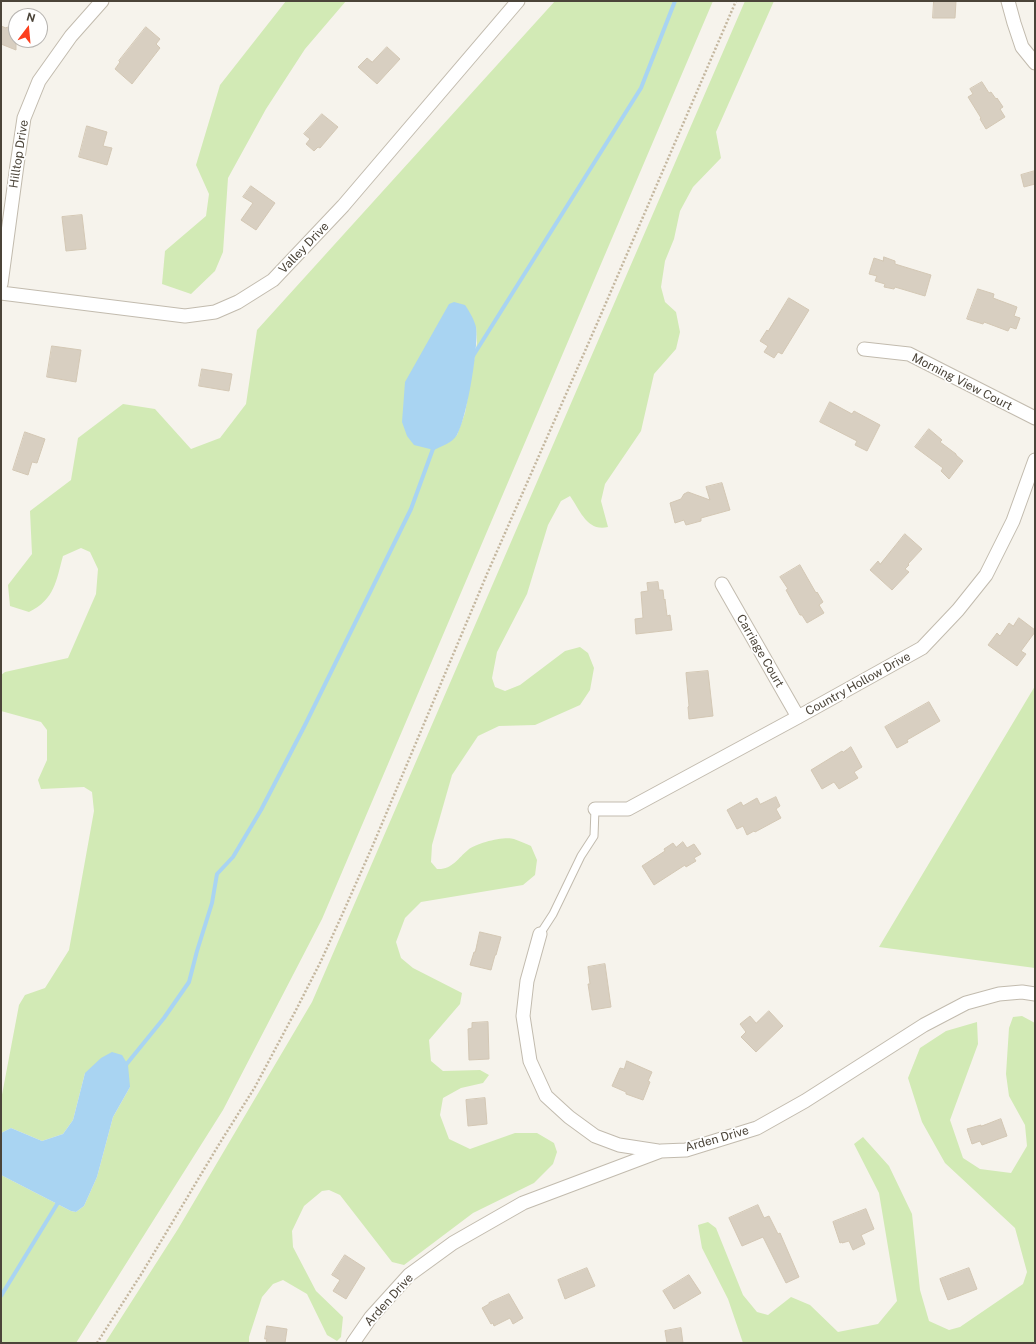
<!DOCTYPE html>
<style>
body{margin:0}
#map{position:relative;width:1036px;height:1344px;overflow:hidden;background:#f6f3ec;font-family:"Public Sans",sans-serif}
canvas{display:block}
.frame{position:absolute;inset:0;border:2px solid #4b4439;pointer-events:none}
.north{position:absolute;left:8px;top:8px;width:40px;height:40px;box-sizing:border-box;background:#fff;border:1px solid #b7b4b0;border-radius:50%;rotate:16deg;font-size:11px;font-weight:700;line-height:16px;text-align:center;color:#4b4439}
.north::after{content:'';display:block;margin:auto;width:14px;height:18px;background:#fc3f1d;clip-path:polygon(50% 0,100% 100%,50% 72%,0 100%)}
</style>
<div id="map">
<canvas width="1036" height="1344"></canvas>
<div class="frame"></div>
<div class="north">N</div>
</div>
<script>
const ctx = document.querySelector('canvas').getContext('2d');
ctx.lineJoin = 'round';
function fillPath(path, color) { ctx.fillStyle = color; ctx.fill(path, 'evenodd'); }
function trace(path, color, width, dash) { ctx.strokeStyle = color; ctx.lineWidth = width; ctx.lineCap = dash ? 'butt' : 'round'; ctx.setLineDash(dash || []); ctx.stroke(path); }
function write(font, color, halo, rows, align = 'center') {
  ctx.font = font + ' "Public Sans",sans-serif'; ctx.lineWidth = 3.5; ctx.setLineDash([]); ctx.textBaseline = 'middle'; ctx.strokeStyle = halo; ctx.fillStyle = color; for (const [text, x, y, turn = 0] of rows) {
    ctx.save(); ctx.translate(x, y); ctx.rotate((+turn || 0) * Math.PI / 180); ctx.textAlign = isNaN(turn) ? turn : align; if (halo) ctx.strokeText(text, 0, 0); ctx.fillText(text, 0, 0); ctx.restore();
  }
}
const green = new Path2D(`
 M286 1H346L305 49 266 109 228 178 223 252 215 271 191 294 162 284 165 251 206 216 209 194 196 165 220 85Z
 M555 1H713L322 919 223 1110 76 1343H1V1175L71 1211 76 1212 84 1206 97 1177 113 1117 130 1087 85 1073 73 1120 63 1134 42 1141 11 1128 1 1133V1100L19 1005 25 995 45 988 69 950 94 811 92 792 84 787 41 789 38 780 47 760V730L41 722 1 711V675L5 672 68 658 96 594 98 569 90 552 81 548 63 556C56 581 55 599 29 612L10 606 8 585 32 554 30 511 71 480 78 438 123 404 155 409 191 449 220 438 246 404 257 330ZM476 326 477 343 465 413 457 435 448 443Z
 M745 1H774L716 132 721 158 693 187 680 211 674 239 665 261 661 287 665 302 676 312 680 332 676 349 654 374 641 431 605 484 601 501 608 527C587 532 580 510 570 496L561 501 548 525 527 594 497 652 492 678 495 687 505 691 520 685 565 651 580 647 588 653 594 668 590 690 580 705 535 725 499 726 478 736 452 775 432 845 431 862 437 869C452 870 458 858 468 850 476 843 504 836 514 839 520 841 526 844 531 846L537 860 535 875 523 885 421 902 405 918 396 942 401 958 413 968 462 993 460 1004 429 1040 431 1061 443 1071 480 1070 489 1075 483 1083 461 1088 443 1098 440 1115 449 1139 470 1149 515 1133H537L554 1143 557 1152 553 1164 534 1183 473 1213 404 1265 392 1262 340 1195 329 1190 322 1191 304 1206 292 1231 293 1247 316 1291 343 1317 341 1337 337 1341 327 1335 307 1294 283 1280 273 1284 262 1297 249 1337V1343H105L178 1229 312 1002Z
 M1035 686V968L879 947Z
 M1022 1016 1035 1023V1343H743L728 1299 702 1248 698 1225 708 1222 716 1228 743 1295 757 1312 768 1315 791 1297 810 1305 838 1332 878 1324 897 1301 879 1193 854 1144 863 1137 889 1166 912 1214 920 1290 929 1321 949 1330 960 1327 1023 1284 1027 1272 1015 1228 945 1163 922 1122 908 1078 920 1048 946 1031 977 1022 978 1044 950 1120 963 1158 980 1169 1011 1173 1027 1146 1025 1125 1009 1096 1006 1074 1009 1028 1013 1017Z`);
const water = new Path2D(`
 M454 302 465 305C469 311 474 319 476 327 479 346 467 418 457 435 452 443 442 446 434 450L414 445 407 436 402 422 405 382 449 304Z
 M112 1052 122 1055 128 1065 130 1087 113 1117 97 1177 84 1206 76 1212 71 1211 1 1175V1133L11 1128 42 1141 63 1134 73 1120 85 1073 101 1058Z`);
const stream = new Path2D(`
 M473 356 641 88 675 1
 M125 1066 164 1018 189 982 197 951 212 903 217 874 233 857 261 810 305 725 411 509 434 446
 M1 1296 59 1201`);
const building = new Path2D(`
 M934 1H956L955 18H933Z
 M1 26 6 28 7 27 16 31V50L1 44Z
 M146 27 160 39 156 44 160 48 132 84 115 69 120 62 119 61Z
 M387 47 400 59 377 84 358 67 367 58 372 62Z
 M982 82 989 93 991 92 996 99 997 98 1003 107 1000 109 1005 117 986 129 980 119 981 118 968 97 973 94 970 89Z
 M322 114 338 127 320 148 318 147 314 151 306 144 310 139 304 134Z
 M87 126 107 132 103 146 112 148 107 165 79 157Z
 M1035 171V184L1024 187 1021 175Z
 M251 186 275 203 256 230 241 220 253 203 243 197Z
 M82 215 86 249 66 251 62 217Z
 M884 257 895 261V264L931 275 925 296 895 287 894 289 884 287 885 284 875 281 877 276 869 274 874 258 883 261Z
 M978 289 994 294 993 298 1017 307 1014 316 1020 318 1016 329 1010 327 1008 331 984 322 983 324 967 319Z
 M789 298 809 310 782 354 778 352 774 358 764 352 768 346 760 341 767 330 768 331Z
 M52 346 81 350 76 382 47 377Z
 M202 369 232 374 229 391 199 386Z
 M830 402 852 414 854 411 880 425 867 451 855 445 857 441 820 422Z
 M929 429 942 440 940 442 956 454V455L963 461 949 479 941 471 943 468 915 447Z
 M25 432 45 439 37 463 32 462 28 475 13 470Z
 M722 483 730 510 701 518V521L686 525 684 520 675 523 670 503 681 499 684 494 688 492 710 500 706 487Z
 M905 534 922 549 908 564 909 565 905 569 909 572 892 590 870 570 878 561 880 564Z
 M800 565 816 593 817 592 823 602 819 605 824 613 807 623 802 615H800L786 590 788 589 780 577Z
 M658 582 659 590H663L664 600 665 599 667 616 670 615 672 630 636 634 635 619 643 618 641 592 648 591 647 583Z
 M1019 618 1035 630V632L1021 651 1026 654 1017 666 988 645 997 633 1000 636 1009 623 1013 626Z
 M708 671 713 716 689 719 688 707 689 706 686 673Z
 M929 702 940 721 907 740 908 742 897 748 885 727Z
 M851 747 862 767 854 772 858 778 839 789 834 782 822 789 811 770 842 751 843 752Z
 M776 797 780 806 776 809 781 818 755 832 754 831 747 835 743 826 737 829 727 810 741 802 743 806 757 798 760 804Z
 M683 842 687 848 694 844 701 854 694 858 696 861 686 867 685 865 654 885 642 866 665 851 664 849 673 843 676 847Z
 M480 932 501 937 496 955H495L491 970 470 965 474 952H475Z
 M605 964 611 1007 592 1010 588 984H590L588 967Z
 M769 1011 783 1026 756 1052 741 1037 746 1032 740 1024 750 1016 756 1023Z
 M488 1022 489 1059 469 1060 468 1029 472 1028V1023Z
 M627 1061 652 1072 648 1081 650 1082 643 1100 626 1094V1092L612 1086 620 1068 624 1069Z
 M485 1098 487 1124 468 1126 466 1100Z
 M1001 1119 1007 1136 982 1145 980 1141 972 1144 967 1129 981 1125V1126Z
 M758 1205 764 1218 769 1216 778 1234 780 1233 799 1277 786 1283 763 1237 742 1246 729 1218Z
 M866 1209 874 1229 861 1235 865 1244 853 1250 849 1241 842 1243V1242L840 1243 833 1222Z
 M345 1255 365 1268 346 1299 333 1291 340 1280 332 1275Z
 M587 1268 595 1286 565 1299 558 1280Z
 M969 1268 977 1289 948 1300 940 1279Z
 M689 1275 701 1293 674 1309 663 1291Z
 M509 1294 523 1318 513 1324 510 1318 494 1326 493 1323 491 1324 482 1308 489 1304V1303Z
 M267 1326 287 1329 285 1343H266L267 1339H265Z
 M681 1328 683 1343H667L665 1331Z`);
const path = new Path2D(`
 M97 1343 142 1273 218 1146 255 1087 296 1010 321 961 342 915 373 845 487 574 596 326 736 1`);
const lane = new Path2D(`
 M540 934 553 914 581 856 594 836 595 809`);
const street = new Path2D(`
 M1008 1 1014 23 1022 47 1035 63
 M1 284 17 165 24 118 39 81 71 36 102 1
 M1 293 185 316 215 312 238 302 273 280 343 206 518 1
 M864 349 909 354 1035 418
 M722 584 798 717
 M595 809H628L798 717 922 648 958 610 986 575 1013 521 1035 460
 M540 934 527 981 523 1016 530 1061 546 1096 569 1117 595 1136 619 1145 658 1151
 M353 1343 371 1317 409 1275 453 1243 523 1203 661 1151 686 1150 757 1128 805 1101 924 1025 966 1003 999 994 1022 992 1035 994`);
const streetNames = [
 ["Hilltop Drive",19,154,-81],
 ["Valley Drive",304,248,-46],
 ["Morning View Court",962,382,27],
 ["Carriage Court",760,651,60],
 ["Country Hollow Drive",858,684,-29],
 ["Arden Drive",717,1139,-16],
 ["Arden Drive",389,1300,-48]
];
fillPath(green, '#d2eab5');
fillPath(water, '#a9d4f2');
trace(stream, '#a9d4f2', 4);
fillPath(building, '#d8cfc1');
trace(building, '#d3c7b4', 1);
trace(lane, '#c2bbae', 9);
trace(street, '#c2bbae', 15);
trace(path, '#c4b79f', 2.5, [2, 2]);
trace(lane, '#fff', 7);
trace(street, '#fff', 13);
write('12px', '#4b4439', '#fff', streetNames);
</script>
